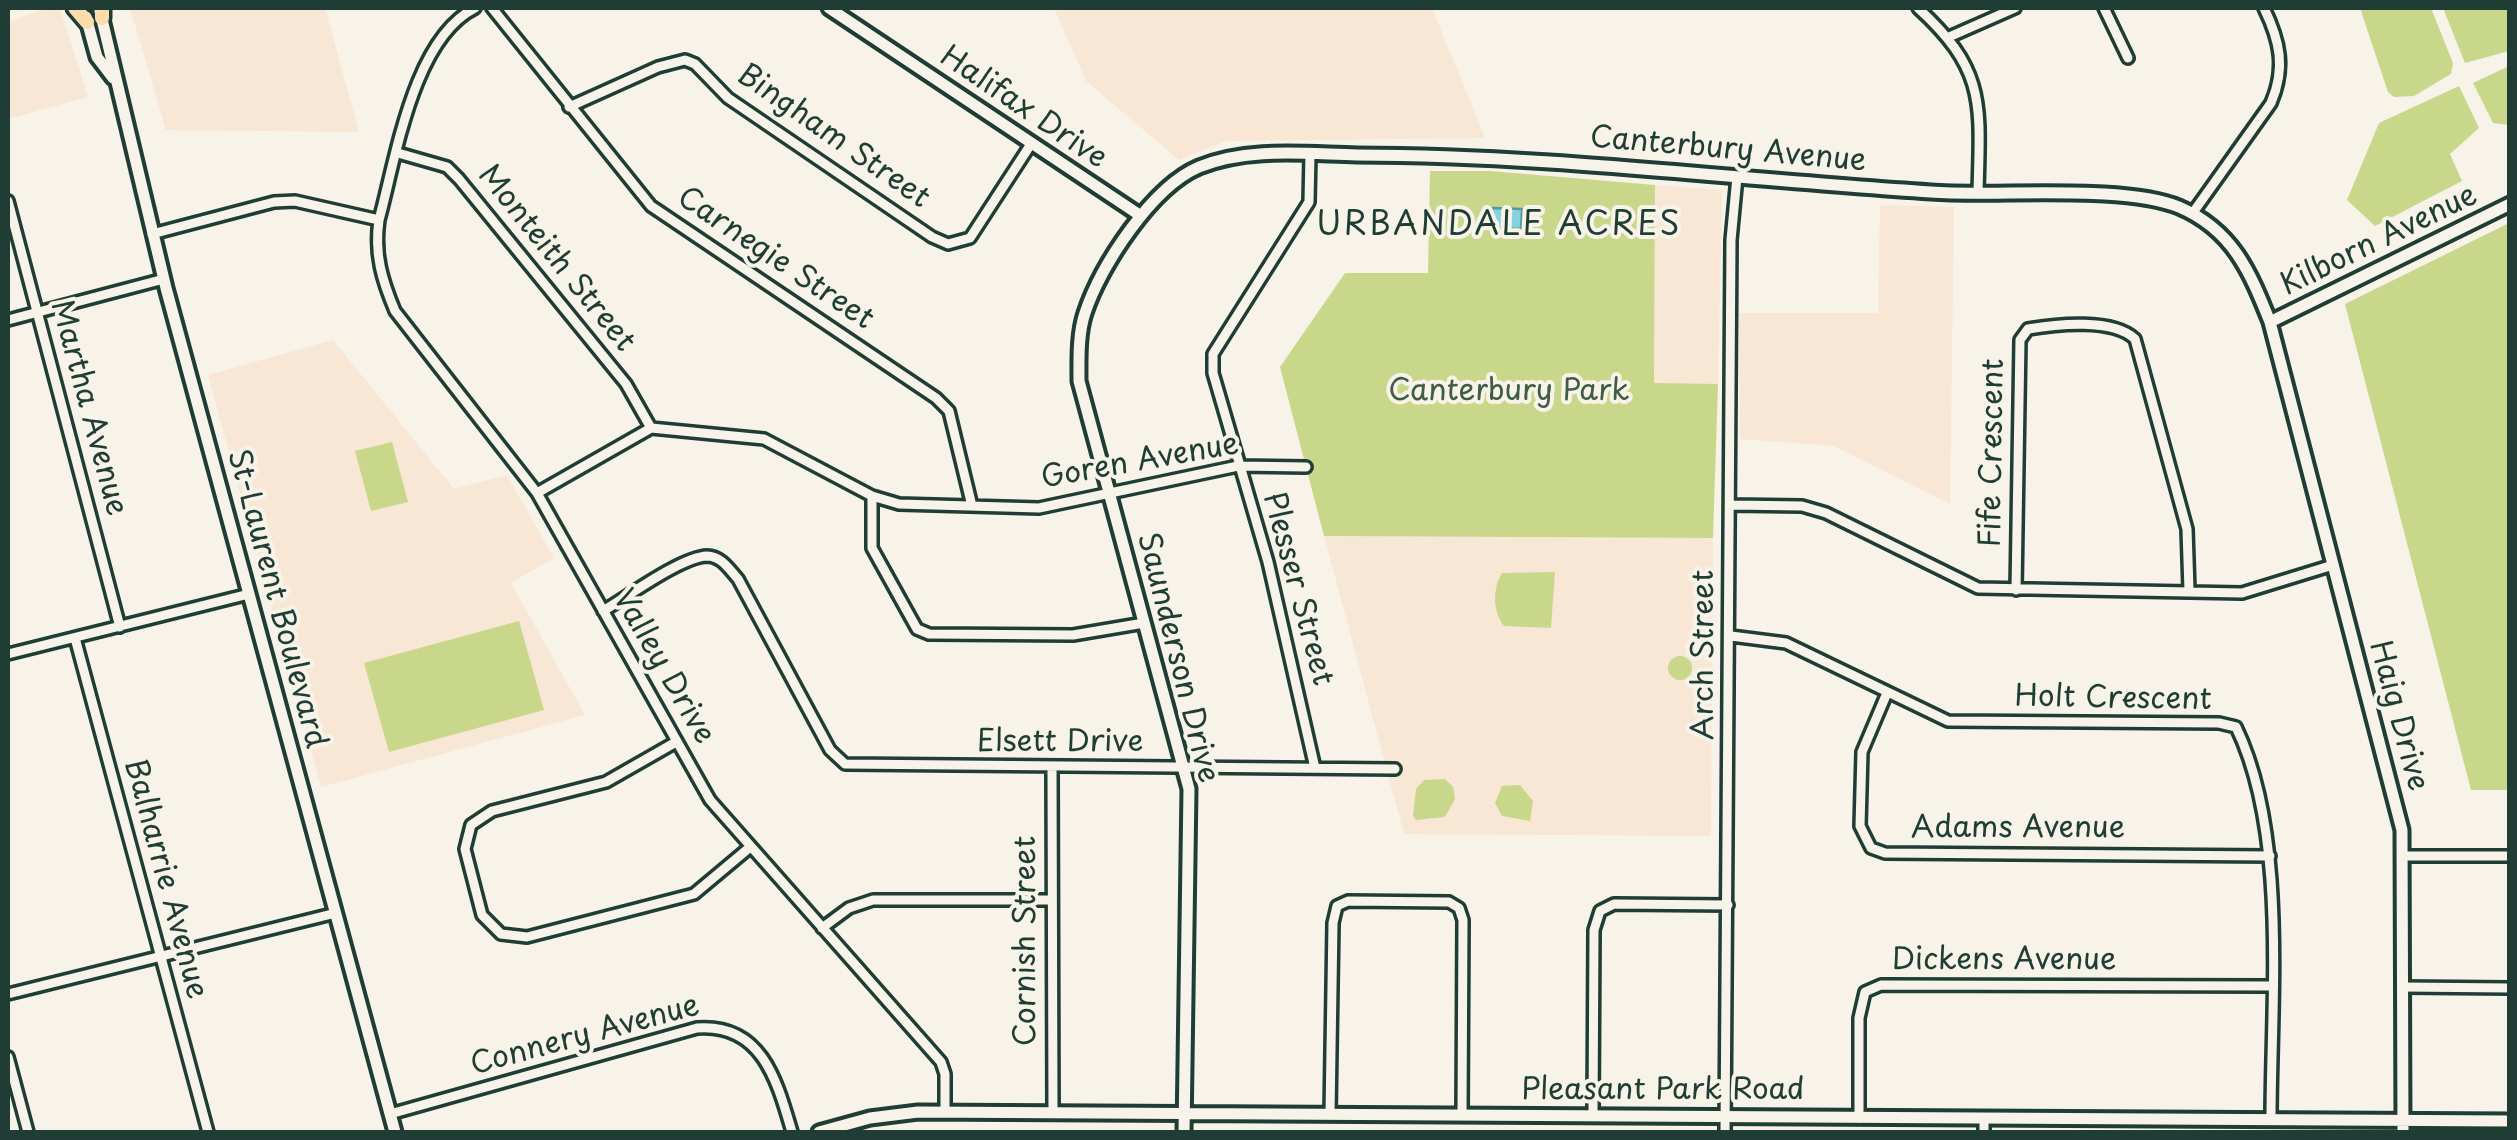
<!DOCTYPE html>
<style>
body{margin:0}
#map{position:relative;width:2517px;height:1140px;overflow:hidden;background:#f7f3e8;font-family:"Playpen Sans",sans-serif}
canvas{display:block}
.frame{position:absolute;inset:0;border:10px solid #1f3d34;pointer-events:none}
</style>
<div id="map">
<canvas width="2517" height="1140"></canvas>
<div class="frame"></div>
</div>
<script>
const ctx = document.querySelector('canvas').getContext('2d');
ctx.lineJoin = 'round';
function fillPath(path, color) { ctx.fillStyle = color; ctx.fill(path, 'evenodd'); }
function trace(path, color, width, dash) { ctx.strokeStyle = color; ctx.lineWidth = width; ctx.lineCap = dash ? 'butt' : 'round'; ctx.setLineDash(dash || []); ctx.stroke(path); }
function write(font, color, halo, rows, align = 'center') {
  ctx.font = font + ' "Playpen Sans",sans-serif'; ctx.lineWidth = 8; ctx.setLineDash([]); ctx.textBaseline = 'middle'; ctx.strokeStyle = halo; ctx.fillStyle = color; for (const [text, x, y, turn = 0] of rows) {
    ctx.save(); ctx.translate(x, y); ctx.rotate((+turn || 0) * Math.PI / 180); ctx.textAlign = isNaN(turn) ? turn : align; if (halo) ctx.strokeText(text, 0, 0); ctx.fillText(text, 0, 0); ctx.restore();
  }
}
const built = new Path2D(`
 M47 8H60L88 97 8 119V22Z
 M130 8H325L359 132 166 130Z
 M1054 8H1432L1485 138 1226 141 1179 160 1086 81Z
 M1655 185 1722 190 1718 384H1654Z
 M1880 205 1954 207 1950 504 1834 446 1740 439 1739 313H1878Z
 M333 340 454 489 507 475 554 558 511 583 585 715 321 787 208 375Z
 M1324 536 1713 538 1711 836 1404 834Z`);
const green = new Path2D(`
 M2360 8H2431L2453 63 2451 74 2414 96 2394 97 2388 92Z
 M2443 8H2509V51L2465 63Z
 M2509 66V125L2493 123 2473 83Z
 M2459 86 2479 128 2450 154 2462 181 2375 226 2347 200 2379 123Z
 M1430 171H1490L1655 185 1654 383 1718 384 1713 538 1324 536 1280 367 1345 273H1428Z
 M2509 223V790H2471L2345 304Z
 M392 442 408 502 371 511 355 451Z
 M1555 572 1551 628 1504 626C1492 610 1493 588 1502 573Z
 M519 621 544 710 389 752 364 663Z
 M1668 668a12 12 0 1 1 24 0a12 12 0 1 1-24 0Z
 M1445 779 1453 787 1455 799 1445 817 1416 820 1413 816 1416 789 1424 780Z
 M1520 785 1533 801 1530 821 1502 816 1495 803 1502 786Z`);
const water = new Path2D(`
 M1492 208 1522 209 1521 229 1492 228Z`);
const minor = new Path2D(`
 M475 8C413 39 396 158 379 220 374 254 382 280 395 311L537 493 710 800 941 1062 945 1074V1112
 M492 8 651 206 936 398 949 411 972 506
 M1918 8C1987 71 1980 105 1978 193
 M2104 8 2128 58
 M1949 37 2015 8
 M569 107 658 67 685 60 695 64 728 98 932 237 948 244 970 238 1031 144
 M398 153 447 167 459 179 626 384 651 428
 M1310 154 1309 202 1213 354V373L1268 562 1315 768
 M8 201 120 627
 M2192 214 2271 103C2286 68 2280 41 2264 8
 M152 234 274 202 295 201 379 220
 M8 320 164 279
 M537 493 651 428 764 439 872 496 899 504 1039 508 1238 466 1306 467
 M872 496V548L917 629 929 634 1073 635 1144 623
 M1731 505 1802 506 1826 513 1978 588 2242 593 2333 565
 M2016 590 2020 340 2028 329C2057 324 2113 318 2135 339L2187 529 2189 590
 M603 611C627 597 681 557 707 556 721 556 729 569 738 579L830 750 845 764 1395 769
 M1731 636 1786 643 1948 721 2219 723 2236 727C2288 834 2271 1001 2271 1119
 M75 638 208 1132
 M8 654 249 594
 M1887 693 1862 752 1860 826 1871 848 1885 853 2270 856
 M676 742 606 782 492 811 471 825 465 849 482 915 501 934 527 937 694 894 749 848
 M1052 769 1053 1113
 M2404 856H2510
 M822 928 849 908 873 900H1051
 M2402 987 2510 988
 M8 994 336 913
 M8 1057 28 1132
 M390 1114 697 1028C762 1023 777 1081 792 1132
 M1330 1114 1333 923 1337 906 1348 901 1449 902 1459 908 1463 920 1462 1115
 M1593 1116 1594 930 1600 911 1614 904 1728 905
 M1859 1118V1018L1865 992 1881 985 2270 986
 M1725 1132 1731 240 1737 177
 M1984 1132V1119`);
const tertiary = new Path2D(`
 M829 8 1141 216
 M100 11 166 288 395 1132
 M86 17 97 57 113 78
 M2270 322 2510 204
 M819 1132 870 1118 918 1112 2510 1121
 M1184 1132 1189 789 1079 381C1079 359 1078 334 1085 313 1101 265 1152 187 1199 167 1248 147 1305 154 1357 155 1549 155 1739 180 1931 192 1997 197 2123 184 2179 207 2233 230 2250 272 2270 322L2402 830 2403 1132`);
const primary = new Path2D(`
 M75 8 87 22
 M102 18V8`);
const streetNames = [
 ["Halifax Drive",1023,108,34],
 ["Bingham Street",833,137,35],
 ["Canterbury Avenue",1728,150,5],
 ["Kilborn Avenue",2379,241,-26],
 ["Monteith Street",556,259,51],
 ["Carnegie Street",775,259,34],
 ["Martha Avenue",88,408,75],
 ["Fife Crescent",1993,453,-89],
 ["Goren Avenue",1140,462,-10],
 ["Plesser Street",1297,589,75],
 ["St-Laurent Boulevard",276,599,75],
 ["Arch Street",1705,655,-90],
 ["Saunderson Drive",1177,658,76],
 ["Valley Drive",663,667,60],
 ["Holt Crescent",2113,699,1],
 ["Haig Drive",2398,716,75],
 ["Elsett Drive",1060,743],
 ["Adams Avenue",2018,829],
 ["Balharrie Avenue",165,879,75],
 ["Cornish Street",1027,941,-90],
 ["Dickens Avenue",2004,961],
 ["Connery Avenue",585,1036,-15],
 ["Pleasant Park Road",1663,1091]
];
const parkNames = [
 ["Canterbury Park",1509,392]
];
const neighbourhoodNames = [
 ["URBANDALE ACRES",1499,226]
];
fillPath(built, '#f8e7d5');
fillPath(green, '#c9d78b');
fillPath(water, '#84d4df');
trace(water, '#5c989b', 2.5);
trace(minor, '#1f3d34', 16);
trace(tertiary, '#1f3d34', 19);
trace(primary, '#1f3d34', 21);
trace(minor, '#f7f3e8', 9);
trace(tertiary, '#f7f3e8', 11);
trace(primary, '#faddab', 14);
write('30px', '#1f3d34', '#f7f3e8', streetNames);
write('30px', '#415c45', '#f7f3e8', parkNames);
ctx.letterSpacing = '2.5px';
write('32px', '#1f3d34', '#f7f3e8', neighbourhoodNames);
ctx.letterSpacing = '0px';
</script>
